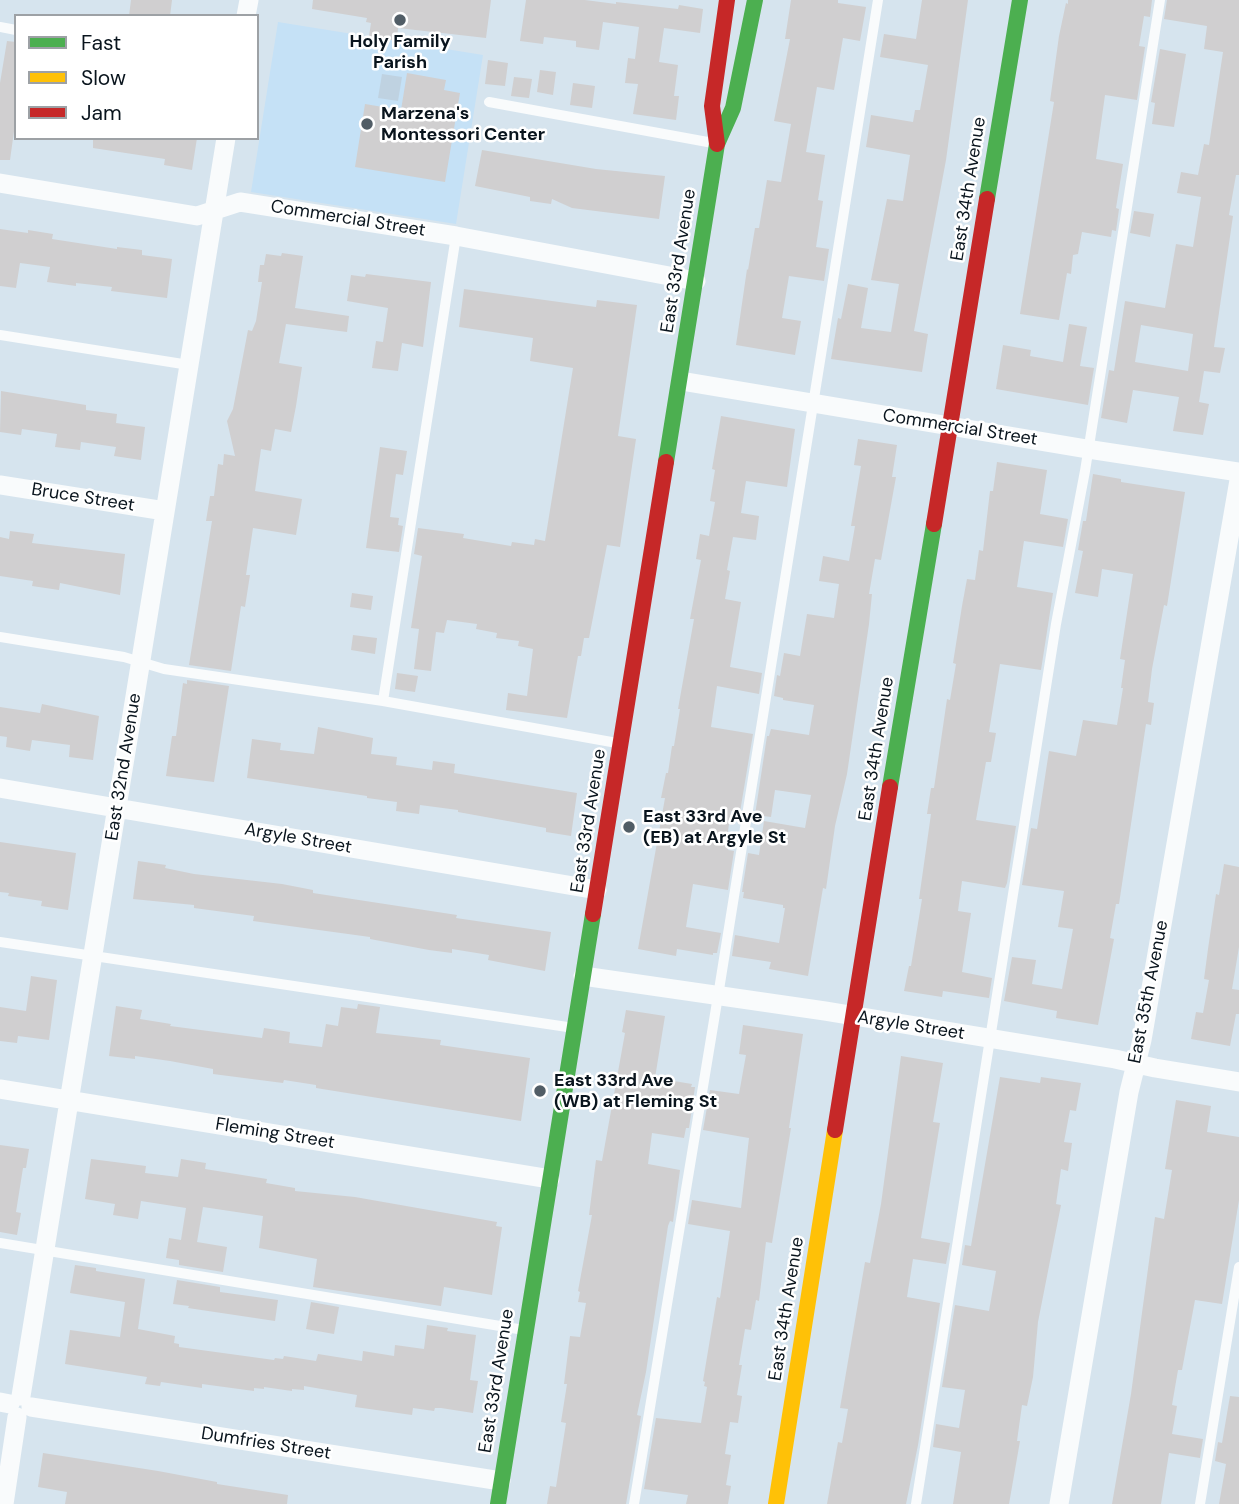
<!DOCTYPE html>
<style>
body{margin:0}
#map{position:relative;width:1239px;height:1504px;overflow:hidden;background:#d6e4ee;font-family:"DM Sans",sans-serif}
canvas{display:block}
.legend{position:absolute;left:14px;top:14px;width:245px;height:126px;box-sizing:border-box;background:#fff;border:2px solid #9da1a5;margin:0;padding:9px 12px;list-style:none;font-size:21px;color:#09141d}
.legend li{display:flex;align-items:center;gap:14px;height:35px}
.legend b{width:35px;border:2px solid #9da1a5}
</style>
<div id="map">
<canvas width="1239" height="1504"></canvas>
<ul class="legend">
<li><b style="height:9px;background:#4caf50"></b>Fast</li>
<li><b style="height:9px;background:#ffc107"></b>Slow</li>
<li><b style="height:9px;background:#c62828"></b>Jam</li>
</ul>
</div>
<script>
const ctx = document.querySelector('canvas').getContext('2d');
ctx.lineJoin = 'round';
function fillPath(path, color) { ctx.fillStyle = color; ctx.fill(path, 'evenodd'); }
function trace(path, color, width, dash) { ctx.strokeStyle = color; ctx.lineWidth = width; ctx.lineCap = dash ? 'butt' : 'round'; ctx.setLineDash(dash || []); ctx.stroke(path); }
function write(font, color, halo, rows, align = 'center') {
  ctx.font = font + ' "DM Sans",sans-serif'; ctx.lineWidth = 5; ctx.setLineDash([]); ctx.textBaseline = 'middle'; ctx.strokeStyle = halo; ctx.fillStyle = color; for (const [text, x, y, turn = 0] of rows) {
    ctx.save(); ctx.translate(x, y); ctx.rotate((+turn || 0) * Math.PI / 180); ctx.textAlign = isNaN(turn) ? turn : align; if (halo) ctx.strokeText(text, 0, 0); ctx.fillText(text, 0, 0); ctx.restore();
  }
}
const built = new Path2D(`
 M278 22 483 55 456 224 251 192Z`);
const green = new Path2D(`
 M382 74 402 77 398 101 378 98Z`);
const building = new Path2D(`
 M131 0H172L170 16H129Z
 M313 0H491L486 38 398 28 397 41 369 36 371 23 366 22 367 18 312 9Z
 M526 0H585L616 4V2L678 9 679 5 703 9 700 33 664 28 659 62 678 65 674 96H679L676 120 633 114 638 84 625 83 628 58 635 59 639 27 603 22 599 50 576 47V41L544 37 543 44 520 41Z
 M791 0H838V3L866 7 860 41 843 38 834 90 817 87 806 152 825 155 818 200 823 201 816 247 829 249 824 281 789 276 782 318 801 321 795 355 736 345 747 269 748 270 755 228H759L767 180 781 182 791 124 774 121 790 39H785Z
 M922 0H968L946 160 914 331 928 334 922 372 831 359 838 318 841 319 848 284 868 288 861 328 891 332 899 284 871 280 887 199 903 201 910 155 866 147 871 115 913 122 915 110H920L928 65 880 57 884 34 916 39Z
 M1068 0H1152L1150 17 1144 16 1139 46 1145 47 1137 100 1105 95 1096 159 1123 164 1116 208 1119 209 1116 231 1112 230 1111 237 1082 232 1078 254 1073 255 1071 274 1067 273 1059 320 1020 314 1054 102 1050 101 1059 36 1066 3 1068 4Z
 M1167 0H1239V175H1236L1229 215 1233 216 1214 347 1225 348 1220 373 1204 371 1199 402 1209 404 1203 435 1173 431 1179 397 1133 390 1127 423 1101 418 1109 370 1114 371 1125 301 1165 308 1176 244 1193 247 1201 197 1177 193 1181 172 1198 175 1204 144 1209 145 1223 52 1204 49 1207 26 1164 19ZM1141 325 1193 334 1188 371 1135 362Z
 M7 41 16 42V117L10 160H0V83Z
 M1160 49 1186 54 1174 127 1152 124 1155 103 1151 102Z
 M488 60 508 63 505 86 485 84Z
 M540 70 556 72 553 95 537 92Z
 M407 73 446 80 444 90 460 93 445 182 355 167 365 104 401 110Z
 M514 77 532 79 529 98 511 96Z
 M573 83 595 86 592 108 570 105Z
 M93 138H197L192 170 164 165 165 159 93 148Z
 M482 150 596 169 665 176 659 219 572 208 552 199 551 204 530 201V197L475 186Z
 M1134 211 1154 214 1150 237 1130 233Z
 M0 229 28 233V230L53 234 52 239 117 249V247L142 250V255L172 259 167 298 111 291 112 287 76 283V286L47 282 50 267 20 263 16 288 0 286Z
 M282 253 303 256 295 308 349 316 347 332 286 324 279 363 302 367 296 406 291 432 275 429 271 451 261 449 255 491 302 499 296 535 253 528 246 575H250L245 607 241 606 231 671 189 665 212 521H206L210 496H214L218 464 223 465 224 454 235 456 227 421 233 409 248 330 252 331 256 321 262 282H258L260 265H264L266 254 281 256Z
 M366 274 431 282 423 347 402 343 398 371 372 368 376 341 383 342 388 308 347 301 351 275 365 277Z
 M464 289 596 307 597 300 637 305 618 436 636 439 620 547 607 545 589 638H584L581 656H578L567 718 506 710 508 693 527 696 533 649 518 646 519 641 496 638 497 633 476 629 477 624 447 620 444 633 436 632 431 671 414 669 419 629 411 628 422 556 414 554 418 528 464 534 463 538 511 546 512 542 534 545 535 539 545 541 573 368 530 361 533 338 459 327Z
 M1069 324 1087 327 1080 366 1094 368 1088 405 996 389 1003 345 1031 350 1030 356 1063 362Z
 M1 391 86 405V410L117 414 116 423 145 427 141 460 114 456 116 447 81 442 80 450 55 447 57 434 22 429 21 435 0 432Z
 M721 416 795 429 787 487 746 481 741 513 759 516 756 540 733 537 727 570 730 571 725 599 741 602 730 667 762 673 759 694 717 686 711 727 753 734 740 812 731 811 726 844H729L728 850 734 851 728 890 693 884 686 927 721 933 717 953H713V955L677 949 676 956 638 949 665 798H661L666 773H668L672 746H674L680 709H678L694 619H690L701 560 696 559 700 534 709 536 715 502 710 501 715 470 712 469Z
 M858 439 897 445 892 477H896L881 560 875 559 869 594H872L869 624 847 774 835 826 826 889 823 888 808 976 769 969 771 962 732 956 735 935 779 943 785 908H783V905L743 898 744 892H742L748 853 759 855 764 821 805 828 811 795 775 790 771 817 755 815 767 736H769L771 729 809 735 814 705 783 700V698L774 696 777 675 780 676 784 653 800 656 807 614 834 618 839 584 819 581 823 556 849 561 855 526H851L861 466 854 465Z
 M380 447 407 451 403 475 396 474 390 517 399 518 398 525 403 526 399 552 366 548Z
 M997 462 1047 470 1040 514 1068 519 1063 547 1024 541 1017 587 1053 593 1041 670 1000 664 989 732 996 733 991 762H986L976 820 1016 826 1007 883 1005 888 962 881 958 911 971 913 962 972 992 978 989 998 943 991 942 997 904 991 909 966H911L922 899H919L931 814H927L931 788H934L947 699 950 700 956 664 953 663 962 606 967 579 975 580 979 550 983 551 990 491H993Z
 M1093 474 1121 479V482L1185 492 1167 606 1164 605 1152 669 1148 702 1154 703 1151 725 1146 724 1119 904H1116L1110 938 1114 939 1098 1025 1056 1018 1057 1011 1004 1001 1012 957 1036 960 1032 984 1062 989 1073 929 1058 927 1064 891 1022 885 1031 828 1037 829 1049 751 1076 756 1083 720 1117 725 1123 688H1121L1125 660 1120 659 1133 574 1102 569 1098 597 1075 593 1083 551 1078 550 1083 521H1086Z
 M10 531 34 534 32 543 125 554 120 595 60 583 59 590 32 586 33 581 0 576V537L9 539Z
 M352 593 373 596 371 610 350 607Z
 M353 635 377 638 375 654 351 650Z
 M397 673 418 676 415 692 395 689Z
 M187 680 229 686 214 782 166 776 172 736H176L183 683 187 684Z
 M42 704 99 716 93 760 69 757 70 745 32 740 30 751 6 747 7 737 0 736V707L40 713Z
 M318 727 373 738 371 754 397 757 396 765 432 770 433 761 455 764 454 773 577 793 571 836 546 832V828L458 812V810L420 805 419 814 396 811 397 802 367 798V796L247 778 252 739 281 743 280 750 314 754Z
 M0 842 76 853 68 910 41 906 42 901 8 896 9 893 0 892Z
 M138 861 166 865 165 868 194 874 282 884 313 890V893L457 915 456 918 551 932 545 971 488 960 489 955 452 949V953L429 950 370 939V937L253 921 254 916 194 908V905L133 899Z
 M1224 864 1239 867V947L1232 989 1239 990V1014H1236L1230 1046 1191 1039 1196 1012 1203 1013 1209 980 1204 979 1208 949 1216 894 1219 895Z
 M31 976 57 980 49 1040 18 1036 17 1043 0 1041V1007L26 1011Z
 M358 1004 380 1007 376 1033 441 1040 440 1045 530 1058 521 1121 316 1088V1085L284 1080 283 1083 213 1074V1069L170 1061 135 1056V1059L109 1056 116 1006 142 1010 140 1019 171 1024 170 1026 262 1038 264 1028 290 1032 289 1043 322 1047 326 1024 338 1026 341 1007 357 1009Z
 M626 1010 665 1016 655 1078 692 1084 691 1087H695L689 1128H686L684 1138 652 1133 648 1164 680 1170 673 1222 670 1221 668 1226 646 1372 637 1415 641 1416 626 1504H547L550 1486 556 1487 566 1423 561 1422 567 1384H564L570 1336 580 1337 586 1303 578 1302 580 1292 578 1291 592 1215H589L596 1160 602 1161 625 1033 622 1032Z
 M743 1025 803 1034 789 1128H791L772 1243 766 1242 759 1301 756 1300 751 1330 745 1329 739 1365H742L737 1395 742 1396 738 1423 730 1422 725 1454 731 1455 726 1485 731 1486 728 1504H686L688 1495 644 1489 656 1418 701 1423 707 1387 704 1386 705 1382 703 1381 717 1297 720 1298 730 1231 688 1224 692 1200 741 1208 749 1138 703 1130 710 1090 739 1094 746 1055 739 1054Z
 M901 1056 943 1063 933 1122 940 1123 921 1238 950 1243 946 1264 913 1259 907 1297 940 1303 918 1445 906 1504H827L838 1442 842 1443 848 1409 840 1408 865 1262 870 1263 881 1204Z
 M1000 1077 1040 1083 1041 1077 1081 1083 1076 1111 1070 1110 1064 1142 1072 1143 1068 1171 1061 1169 1056 1204 1061 1205 1038 1322 1033 1377 1027 1406 1022 1405 1017 1441H1020L1009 1504H953L961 1452 933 1447 936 1424 959 1428 965 1390 942 1387 955 1305 989 1311 996 1271 962 1265 965 1245 971 1246Z
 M1176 1100 1211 1106 1207 1132 1239 1137V1200L1222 1304 1195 1300 1182 1370H1178L1172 1405 1177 1406 1172 1434 1203 1439 1200 1458 1169 1453 1161 1504H1112L1131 1394 1155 1217 1164 1219 1172 1170 1165 1169Z
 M0 1145 29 1149 26 1168H23L16 1212 21 1213 17 1235 0 1232Z
 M91 1159 146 1166 145 1173 178 1177 181 1159 206 1163 205 1169 267 1179 266 1183 295 1188V1191L355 1197 497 1222 496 1226 502 1227 492 1295 444 1287 441 1306 313 1287 317 1259 259 1248 263 1216 203 1207 197 1242 227 1247 223 1272 179 1265V1260L166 1258 169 1238 181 1240 186 1208 141 1201 138 1219 113 1215 115 1204 85 1199Z
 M75 1265 96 1268V1271L145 1279 138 1329 175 1336 174 1343 179 1344V1347L274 1360 275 1358 283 1359 284 1356 316 1361 318 1354 362 1361 363 1351 394 1356 395 1345 424 1349 427 1325 448 1328 447 1331 476 1335 470 1380 478 1381 473 1413 441 1408H435L434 1411 413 1408 412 1415 355 1407 357 1395 304 1386V1390L292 1389V1391L264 1387V1389L254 1388V1391L202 1384V1388L161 1382 160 1386 145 1384 147 1377 65 1364 70 1330 120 1337 125 1302 70 1293Z
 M177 1280 220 1287V1292L278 1300 275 1321 188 1308 189 1306 173 1304Z
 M311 1302 339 1307 334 1334 306 1329Z
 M1230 1396 1239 1397V1504H1219L1226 1464 1215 1461 1218 1442 1222 1443Z
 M43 1453 158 1471 217 1482V1484L288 1495 287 1504H65L67 1492 38 1487Z`);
const lane = new Path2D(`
 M0 27 16 30
 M489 102 713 143
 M0 335 189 365
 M0 637 124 657 164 669 383 701 617 743
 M383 701 456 236
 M0 942 574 1028
 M0 1243 524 1330
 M634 1504 718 996 878 0
 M916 1504 1056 624 1085 471 1160 0
 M1200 1504 1239 1267`);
const street = new Path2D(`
 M246 16 249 0
 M0 183 197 216 240 202 456 236 696 281
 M681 381 1087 449 1239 472
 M0 485 165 511
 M0 788 597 890
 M583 976 825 1011 1115 1059 1155 1068 1239 1082
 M0 1089 550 1179
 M21 1396 226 138
 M0 1402 10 1404
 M31 1407 501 1481
 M4 1504 17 1417
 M1059 1504 1129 1092 1142 1040 1239 480`);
const fast = new Path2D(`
 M987 199 1020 0
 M666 462 717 144 733 108 755 0
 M890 787 934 524
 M498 1504 593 914`);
const slow = new Path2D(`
 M776 1504 835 1130`);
const jam = new Path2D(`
 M717 144 712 106 727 0
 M934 524 987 199
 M593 914 666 462
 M835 1130 890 787`);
const markers = [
 [400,20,7,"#515d66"],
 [367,124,7,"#515d66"],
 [629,827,7,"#515d66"],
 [540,1091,7,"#515d66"]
];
const poiNames = [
 ["Holy Family",400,42,"center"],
 ["Parish",400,63,"center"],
 ["Marzena's",381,114],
 ["Montessori Center",381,135],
 ["East 33rd Ave",643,817],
 ["(EB) at Argyle St",643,838],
 ["East 33rd Ave",554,1081],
 ["(WB) at Fleming St",554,1102]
];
const streetNames = [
 ["East 34th Avenue",969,189,-81],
 ["Commercial Street",348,219,9],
 ["East 33rd Avenue",679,261,-81],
 ["Commercial Street",960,428,9],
 ["Bruce Street",83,498,9],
 ["East 34th Avenue",877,749,-81],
 ["East 32nd Avenue",124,767,-81],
 ["East 33rd Avenue",589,821,-81],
 ["Argyle Street",298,839,10],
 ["East 35th Avenue",1149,992,-79],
 ["Argyle Street",911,1026,9],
 ["Fleming Street",275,1134,9],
 ["East 34th Avenue",787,1309,-81],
 ["East 33rd Avenue",497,1381,-81],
 ["Dumfries Street",266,1444,9]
];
fillPath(built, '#c5e1f6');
fillPath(green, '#bfd2e1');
fillPath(building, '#d0cfd0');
trace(lane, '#f9fbfc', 10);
trace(street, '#f9fbfc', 19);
trace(fast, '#4caf50', 16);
trace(slow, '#ffc107', 16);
trace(jam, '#c62828', 16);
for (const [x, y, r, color] of markers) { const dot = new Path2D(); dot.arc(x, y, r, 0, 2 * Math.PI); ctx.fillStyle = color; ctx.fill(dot); trace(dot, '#fff', 2.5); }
write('bold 18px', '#09141d', '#fff', poiNames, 'left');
write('18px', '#09141d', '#fff', streetNames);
</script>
